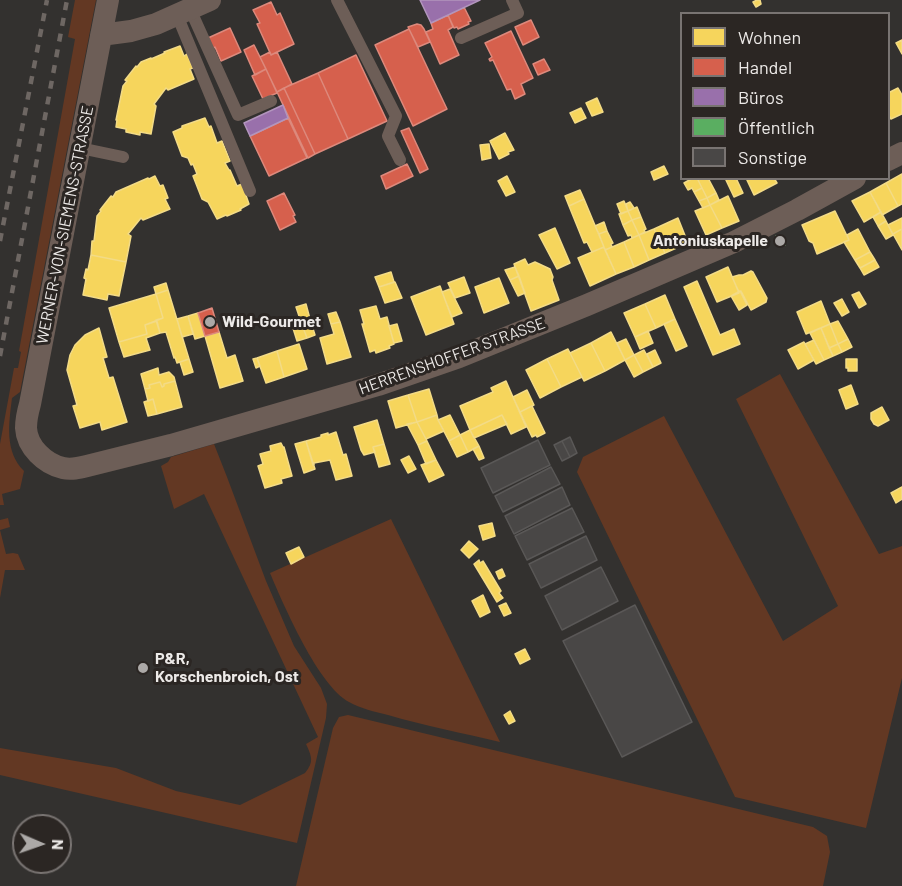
<!DOCTYPE html>
<meta charset="utf-8">
<style>
body{margin:0}
#map{position:relative;width:902px;height:886px;overflow:hidden;background:#33312f;font-family:Barlow,sans-serif}
canvas{display:block}
.legend{position:absolute;left:680px;top:12px;width:210px;height:168px;box-sizing:border-box;background:#2b2623;border:2px solid #797472;margin:0;padding:8px 10px;list-style:none;font-size:18px;color:#edeae8}
.legend li{display:flex;align-items:center;gap:12px;height:30px}
.legend b{width:30px;border:2px solid #797472}
.north{position:absolute;left:12px;top:814px;width:60px;height:60px;box-sizing:border-box;background:#2b2623;border:2px solid #797472;border-radius:50%;rotate:92deg;font-size:16px;font-weight:700;line-height:24px;text-align:center;color:#edeae8}
.north::after{content:'';display:block;margin:auto;width:21px;height:27px;background:#aca9a7;clip-path:polygon(50% 0,100% 100%,50% 72%,0 100%)}
</style>
<div id="map">
<canvas width="902" height="886"></canvas>
<ul class="legend">
<li><b style="height:16px;background:#f6d55c"></b>Wohnen</li>
<li><b style="height:16px;background:#d6604d"></b>Handel</li>
<li><b style="height:16px;background:#9970ab"></b>Büros</li>
<li><b style="height:16px;background:#5aae61"></b>Öffentlich</li>
<li><b style="height:16px;background:#494746"></b>Sonstige</li>
</ul>
<div class="north">N</div>
</div>
<script>
const ctx = document.querySelector('canvas').getContext('2d');
ctx.lineJoin = 'round';
function fillPath(path, color) { ctx.fillStyle = color; ctx.fill(path, 'evenodd'); }
function trace(path, color, width, dash) { ctx.strokeStyle = color; ctx.lineWidth = width; ctx.lineCap = dash ? 'butt' : 'round'; ctx.setLineDash(dash || []); ctx.stroke(path); }
function write(font, color, halo, rows, align = 'center') {
  ctx.font = font + ' Barlow,sans-serif'; ctx.lineWidth = 6; ctx.setLineDash([]); ctx.textBaseline = 'middle'; ctx.strokeStyle = halo; ctx.fillStyle = color; for (const [text, x, y, turn = 0] of rows) {
    ctx.save(); ctx.translate(x, y); ctx.rotate((+turn || 0) * Math.PI / 180); ctx.textAlign = isNaN(turn) ? turn : align; if (halo) ctx.strokeText(text, 0, 0); ctx.fillText(text, 0, 0); ctx.restore();
  }
}
const green = new Path2D(`
 M75 0H96L20 392 12 398C9 423 4 451 24 471L20 489 2 494 4 505H0V444L14 368H18L21 352 19 351 75 39 68 37Z
 M780 374 879 554 902 546V678L866 828 735 797 577 472 583 457 664 416 783 641 838 606 736 399Z
 M214 444 227 477 266 581 294 646 321 688 327 704 326 718 297 843 0 775V748L116 768 176 791 240 805 305 773C314 762 312 757 306 744L318 737 204 494 174 509 161 466 168 462 171 457Z
 M8 518 10 527 0 530 6 554 13 553 18 554 25 570H5L0 598V520Z
 M391 519 500 742C463 733 425 726 388 715 375 712 360 708 349 702 318 685 284 606 270 573Z
 M348 715 813 827 827 836 830 852 823 886H296L333 728 339 717Z`);
const homes = new Path2D(`
 M757 0H760L761 4 756 7 753 2Z
 M902 40V54L896 43Z
 M180 46 184 56 187 54 193 68 190 69 194 79 168 90 166 88 154 104 156 106 151 134 140 132V135L126 132V129L116 127 117 120H116L123 86 127 81 125 80 136 66 137 67 141 62 151 58V59L165 53 164 52Z
 M898 88 902 95V114L891 119 888 114V93Z
 M597 98 603 112 592 116 586 103Z
 M581 108 586 118 575 123 570 113Z
 M205 118 209 127 211 126 217 143 222 141 230 161 225 163 229 170H230L237 186 242 184 249 204 240 209 241 210 227 216 226 215 217 219 208 202 202 199 193 176 197 174 193 164 191 165 188 158 182 156 173 132 182 128V126Z
 M505 133 514 150 508 152 509 154 499 159 490 141Z
 M489 144 491 158 482 160 480 145Z
 M664 166 668 174 654 180 651 172Z
 M902 174V204L898 206 886 183Z
 M155 176 160 186 163 185 168 198 165 199 170 209 143 220 141 218 128 234 131 236 126 262 91 255 92 241H94L97 216 101 211 100 210 111 196 113 197 116 192 148 178 149 179Z
 M507 176 515 192 506 196 498 181Z
 M693 178H697L702 188 694 192 692 188 688 190 684 183Z
 M697 178H708L716 193 707 198Z
 M725 178H736L743 193 734 197Z
 M746 178H774L777 183 754 195Z
 M886 183 898 206 882 215 870 192Z
 M702 188 707 198 699 201 694 192Z
 M580 190 584 199 569 206 565 196Z
 M870 192 881 212 864 222 852 201Z
 M716 193 719 200 710 205 707 198Z
 M728 196 739 221 722 228 710 205Z
 M707 198 710 205 703 208 699 201Z
 M584 199 604 247 592 252 587 242 584 243 569 206Z
 M624 201 628 211 621 214 617 204Z
 M630 202 634 208 628 211 626 204Z
 M710 205 722 228 706 235 695 211Z
 M637 207 641 217 632 220 628 211Z
 M628 211 632 220 623 225 619 214Z
 M835 211 849 240 817 254 813 243 809 241 802 225Z
 M881 212 886 221 878 226 873 217Z
 M641 217 646 229 644 230 645 232 639 235 632 220Z
 M678 218 688 243 665 253 654 229Z
 M902 218V229L893 234 888 225Z
 M632 220 639 235 632 238 631 235 628 236 623 225Z
 M886 221 893 235 886 239 878 226Z
 M604 222 607 231 599 234 595 226Z
 M555 228 570 263 557 269 539 235Z
 M654 229 665 253 649 260 639 235Z
 M858 229 870 252 855 260 844 242 849 240 847 235Z
 M902 229V250L893 234Z
 M607 231 613 243 611 244 612 247 605 250 599 234Z
 M639 235 649 260 634 267 624 242Z
 M624 242 634 267 616 274 605 250Z
 M604 247 616 274 590 286 578 258Z
 M870 252 875 260 860 268 855 260Z
 M91 255 126 262 119 296 108 294 107 300 83 295 86 279 84 278 86 269 88 270Z
 M525 259 528 265 535 262 550 269 553 277 552 280 559 300 531 311 514 264Z
 M875 260 879 267 864 275 860 268Z
 M515 267 519 276 510 280 505 270Z
 M728 267 739 293 717 302 706 277Z
 M751 271 753 272 767 298 766 302 751 310 741 291 739 292 732 277 739 275H743Z
 M391 272 394 282 379 287 375 277Z
 M519 276 525 293 518 296 510 280Z
 M464 277 470 293 455 298 448 283Z
 M499 278 509 303 484 313 475 287Z
 M697 281 720 335 734 329 740 344 713 355 684 287Z
 M395 282 402 298 385 303 379 287Z
 M166 283 168 290 156 294 154 287Z
 M440 286 454 324 426 335 411 297Z
 M450 289 462 313 452 317 442 292Z
 M168 290 189 359 177 363 175 357 174 358 166 332 160 333 156 320 163 318 156 294Z
 M740 291 747 305 739 310 731 296Z
 M859 292 866 304 859 308 852 295Z
 M156 294 163 318 145 325 147 334 119 342 109 308Z
 M665 295 675 319 656 328 645 304Z
 M842 299 849 312 842 316 834 303Z
 M821 301 830 324 806 334 797 312Z
 M306 304 310 319 301 322 296 307Z
 M645 304 656 328 635 337 624 313Z
 M376 306 380 319 387 317 394 344 389 346 390 348 376 353 375 350 370 352 362 324H364L360 310Z
 M336 312 340 322 331 324 328 314Z
 M198 313 205 336 195 339 188 316Z
 M188 316 193 334 182 337 177 319Z
 M310 319 315 335 307 338 301 322Z
 M675 319 687 346 676 351 664 324Z
 M157 321 160 333 146 338 150 350 124 357 119 342 147 334 145 325Z
 M838 321 848 339 838 344 830 324Z
 M301 322 307 338 297 341 292 325Z
 M340 322 351 357 327 364 320 338 334 334 331 324Z
 M397 324 402 341 394 343 389 326Z
 M830 324 838 344 829 348 821 328Z
 M99 328 107 357 103 358 109 378 113 377 127 422 102 430 100 422 80 428 73 406 77 405 67 370 70 355 75 345 85 335Z
 M821 328 833 356 824 360 810 333Z
 M648 331 653 343 640 349 635 337Z
 M219 332 227 358 235 355 243 381 220 388 205 336Z
 M611 332 625 360 605 371 591 343Z
 M626 339 634 355 625 360 617 343Z
 M848 339 852 347 842 352 838 344Z
 M814 340 824 360 816 364 805 344Z
 M804 342 814 360 798 369 788 350Z
 M591 343 605 371 584 381 570 353Z
 M299 344 307 369 284 377 277 351Z
 M838 344 842 352 833 356 829 348Z
 M568 349 582 377 561 387 547 359Z
 M644 350 653 367 643 372 634 355Z
 M655 350 661 363 653 367 647 354Z
 M277 351 284 377 266 383 257 358Z
 M634 355 643 372 634 377 625 360Z
 M257 358 260 366 256 368 253 359Z
 M189 359 193 372 184 375 180 362Z
 M547 359 561 387 540 398 526 370Z
 M846 359H857V371H848V368H846Z
 M158 368 159 375 169 372 174 377 175 381 164 384V386L162 387 160 382 149 385 150 388 145 389 141 374Z
 M175 381 182 407 157 414 153 399 148 401 145 389 150 388 149 385 160 382 162 387 164 386V384Z
 M506 381 526 427 511 434 502 415 470 430 460 406 493 392 491 388Z
 M851 385 858 404 846 409 839 390Z
 M429 389 437 415 417 422 408 395Z
 M527 390 534 405 520 412 513 397Z
 M408 395 417 422 396 428 388 401Z
 M153 399 157 414 148 416 144 402Z
 M532 406 545 433 537 437 536 435 532 437 520 412Z
 M882 407 889 420 878 426 874 424 871 419V413Z
 M437 415 438 420 444 431 426 439 417 422Z
 M450 415 460 435 449 441 438 420Z
 M502 415 507 424 474 438 470 430Z
 M377 420 384 444 373 447 375 452 364 455 361 450 354 427Z
 M417 422 427 441 418 445 407 424Z
 M470 430 479 446 468 452 460 435Z
 M336 432 343 455 346 454 352 476 336 480 330 460 314 463V465H313L306 441 321 437V435L328 433V435Z
 M460 435 468 452 457 457 449 441Z
 M306 441 315 469 304 473 295 444Z
 M427 441 436 460 426 464 418 445Z
 M281 443 283 447H284L292 476 281 479 282 483 265 488 258 466 263 464 260 454 271 451 270 446Z
 M384 444 390 464 379 467 373 447Z
 M479 446 484 458 479 460 473 449Z
 M409 456 416 469 408 473 401 460Z
 M436 460 444 475 429 482 421 465Z
 M902 487V499L896 503 891 493Z
 M492 523 495 536 483 540 479 526Z
 M469 541 478 549 469 558 461 550Z
 M299 547 304 557 291 564 286 553Z
 M479 560 480 563 483 561 501 591 499 593 503 598 497 602 474 564Z
 M502 569 505 576 499 579 496 572Z
 M483 595 490 612 480 617 472 601Z
 M506 603 511 613 504 616 499 606Z
 M525 649 530 659 520 664 515 654Z
 M510 711 515 721 509 724 504 715Z`);
const shops = new Path2D(`
 M271 2 277 15 280 13 294 44 271 55 257 24 260 23 253 10Z
 M464 7 471 21 468 22 469 24 458 29 457 27 454 28 448 15Z
 M448 15 453 27 448 30 459 55 440 64 426 32 433 29 431 23Z
 M531 20 539 37 523 45 515 27Z
 M417 24 421 25 424 29 430 42 418 47 408 27Z
 M230 28 241 52 221 61 215 47 212 49 208 38Z
 M409 29 447 109 413 126 375 45Z
 M511 31 533 78 521 84 525 94 515 99 511 89 507 90 493 60 490 61 489 59 492 57 485 43Z
 M254 45 266 69 255 75 244 50Z
 M270 52 271 55 277 52 292 84 277 92 260 57Z
 M356 55 387 121 348 139 318 73Z
 M544 59 550 70 538 75 533 64Z
 M266 69 277 93 263 99 252 76Z
 M318 73 348 139 315 154 284 88Z
 M284 88 315 154 308 158 277 92Z
 M288 118 307 158 269 176 250 136Z
 M409 128 428 169 420 173 401 131Z
 M407 164 413 176 386 189 381 176Z
 M284 193 295 215 293 216 296 222 280 230 267 201Z
 M212 308 219 332 205 336 198 313Z`);
const offices = new Path2D(`
 M420 0H480L431 23Z
 M283 105 288 118 250 136 244 123Z`);
const public = new Path2D(`
 M776 236 783 237 785 240V245L775 244Z`);
const building = new Path2D(`
 M570 437 577 453 570 457 562 441Z
 M538 440 550 465 493 493 481 468Z
 M562 441 570 457 562 461 554 445Z
 M551 467 560 484 503 512 495 496Z
 M562 487 570 505 514 534 505 516Z
 M572 508 584 532 527 560 515 536Z
 M586 536 597 560 541 588 529 564Z
 M601 567 618 601 562 630 545 596Z
 M635 605 692 722 622 757 563 641Z`);
const service = new Path2D(`
 M337 0 396 116 388 136 400 160
 M190 9 238 115 271 101
 M177 15 250 191
 M461 38 518 13 512 0
 M80 148 123 157`);
const minor = new Path2D(`
 M108 0 30 404C28 411 26 420 26 428 27 447 45 464 63 468 71 470 79 468 87 466L171 445 378 385 459 357 587 305 734 242 797 210 855 178
 M101 35 131 31 156 24 210 0
 M888 160 902 153`);
const rail = new Path2D(`
 M0 241 47 0
 M0 356 67 0`);
const markers = [
 [780,241,6,"#aca9a7"],
 [210,322,6,"#aca9a7"],
 [143,668,6,"#aca9a7"]
];
const streetNames = [
 ["WERNER-VON-SIEMENS-STRASSE",65,225,-79],
 ["HERRENSHOFFER STRASSE",452,356,-20]
];
const poiNames = [
 ["Antoniuskapelle",768,241,"right"],
 ["Wild-Gourmet",222,322],
 ["P&R,",155,659],
 ["Korschenbroich, Ost",155,677]
];
fillPath(green, '#633823');
fillPath(homes, '#f6d55c');
trace(homes, '#f3db86', 1.5);
fillPath(shops, '#d6604d');
trace(shops, '#dd897c', 1.5);
fillPath(offices, '#9970ab');
trace(offices, '#b295bd', 1.5);
fillPath(public, '#5aae61');
trace(public, '#86c08a', 1.5);
fillPath(building, '#494746');
trace(building, '#5a5857', 1.5);
trace(service, '#6d5e57', 12);
trace(minor, '#6d5e57', 22);
trace(rail, '#6e6763', 4.5, [8, 8]);
for (const [x, y, r, color] of markers) { const dot = new Path2D(); dot.arc(x, y, r, 0, 2 * Math.PI); ctx.fillStyle = color; ctx.fill(dot); trace(dot, '#2b2623', 2); }
write('16px', '#edeae8', '#2b2623', streetNames);
write('bold 16px', '#edeae8', '#2b2623', poiNames, 'left');
</script>
